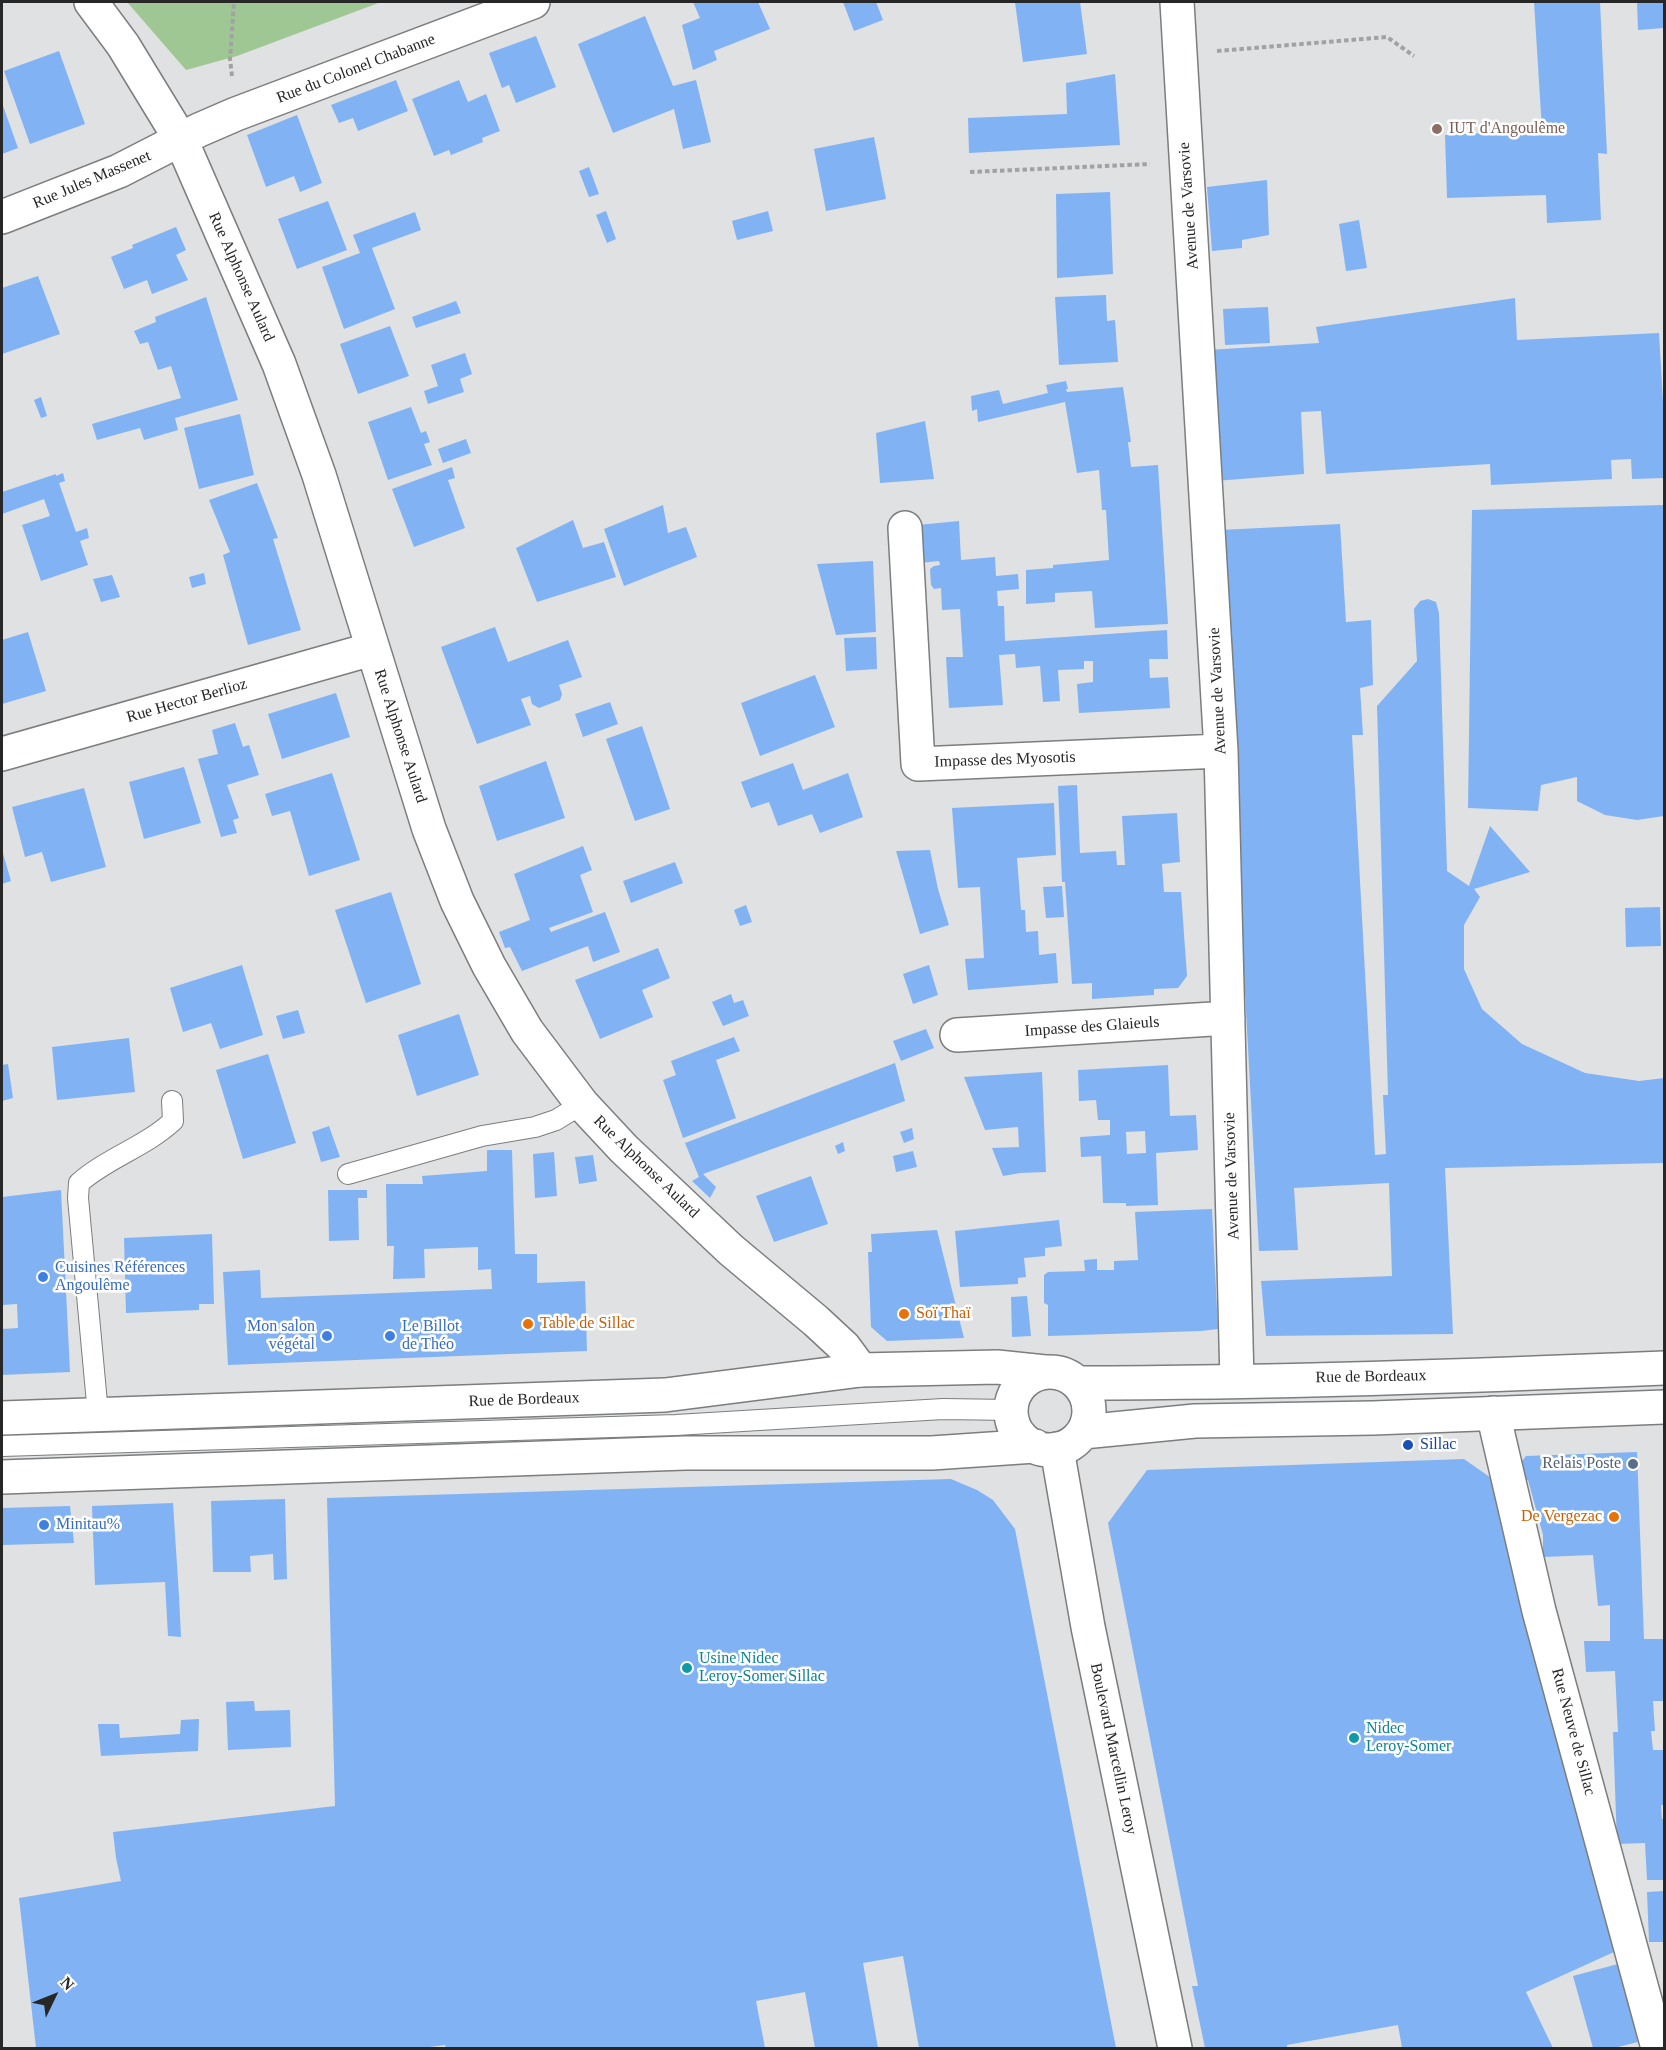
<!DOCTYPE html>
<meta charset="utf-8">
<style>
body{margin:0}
#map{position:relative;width:1666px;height:2050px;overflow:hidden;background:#e0e1e2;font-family:"Times New Roman",serif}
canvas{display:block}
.frame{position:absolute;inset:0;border:3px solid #272728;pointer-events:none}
.north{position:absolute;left:24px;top:1966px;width:60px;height:60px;-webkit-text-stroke:4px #fff;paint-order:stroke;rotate:47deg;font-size:16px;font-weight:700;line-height:24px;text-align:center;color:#272728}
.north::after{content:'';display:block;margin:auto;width:21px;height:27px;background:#272728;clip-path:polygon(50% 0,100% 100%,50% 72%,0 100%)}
</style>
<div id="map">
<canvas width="1666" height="2050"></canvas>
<div class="frame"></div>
<div class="north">N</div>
</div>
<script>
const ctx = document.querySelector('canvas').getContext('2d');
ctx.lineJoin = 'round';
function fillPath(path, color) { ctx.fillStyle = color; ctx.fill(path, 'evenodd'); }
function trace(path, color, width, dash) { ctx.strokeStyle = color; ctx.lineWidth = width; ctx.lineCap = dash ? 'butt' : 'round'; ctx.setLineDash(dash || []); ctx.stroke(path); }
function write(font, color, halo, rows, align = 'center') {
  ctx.font = font + ' "Times New Roman",serif'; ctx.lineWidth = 5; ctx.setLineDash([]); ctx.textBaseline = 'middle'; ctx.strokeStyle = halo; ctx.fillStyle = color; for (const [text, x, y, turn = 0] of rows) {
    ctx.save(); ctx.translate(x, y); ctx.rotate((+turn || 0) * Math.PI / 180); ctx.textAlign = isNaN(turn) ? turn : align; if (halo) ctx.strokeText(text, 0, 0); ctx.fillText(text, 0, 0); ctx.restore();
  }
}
const green = new Path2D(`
 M127 2H381L237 56 186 70Z`);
const building = new Path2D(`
 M693 2H758L770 29 714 51 717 60 693 70 682 25 700 18Z
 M843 2H876L883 20 854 31Z
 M1015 2H1080L1087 54 1023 62Z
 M1534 2H1600L1607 154 1598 153 1601 220 1547 223 1546 195 1447 198 1445 135 1542 130Z
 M1637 2H1664V28L1638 30Z
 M645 16 673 86 696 80 711 142 683 149 674 109 613 133 578 44Z
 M536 36 556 87 516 103 509 85 502 88 489 53Z
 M59 51 85 124 30 144 4 71Z
 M1115 74 1120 145 969 153 968 118 1067 114 1066 83Z
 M396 80 408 111 358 131 353 118 339 123 331 105Z
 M459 80 468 102 486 94 500 131 482 138 483 142 451 155 449 150 434 156 412 99Z
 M2 103 18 148 2 154Z
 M297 115 322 183 300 192 294 176 266 187 247 135Z
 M874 137 886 199 826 211 814 149Z
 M589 167 599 194 589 197 579 171Z
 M1267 180 1269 235 1242 240V248L1212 251 1207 187Z
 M1110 192 1113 274 1057 278 1056 194Z
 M328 201 347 250 297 269 278 219Z
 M606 211 616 239 607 243 596 215Z
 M768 211 773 231 737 240 732 221Z
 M415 212 421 230 372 248 395 309 344 329 322 267 360 253 353 235Z
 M1359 220 1367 268 1346 271 1339 224Z
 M176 227 186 250 176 255 188 280 152 294 147 280 124 289 111 257 133 248 132 245Z
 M38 276 60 334 2 354V288Z
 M1106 295 1107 321 1115 320 1118 362 1059 365 1055 297Z
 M206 297 238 400 175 418 178 430 144 440 140 428 97 440 92 424 181 398 171 366 158 370 148 342 140 344 134 331 156 322 155 317Z
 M1515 298 1517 340 1659 333 1664 419V478L1632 479 1631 459 1611 460 1612 479 1491 485 1490 464 1326 474 1321 411 1301 412 1304 474 1215 481 1208 350 1319 343 1316 327Z
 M456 301 461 313 416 328 412 317Z
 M1268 307 1270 343 1225 345 1223 309Z
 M390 326 409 376 358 394 340 344Z
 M465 353 472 374 460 379 464 392 428 404 424 391 438 386 431 365Z
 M1066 381 1068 389H1066L1067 392 1123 387 1131 442H1128L1131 467 1158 465 1168 624 1095 628 1092 591 1055 593V602L1026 604V570L1053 568V565L1109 560 1106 510H1102L1099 470 1077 473 1065 402 978 422 977 409 972 411 971 396 999 390 1003 404 1048 393 1046 385Z
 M41 397 47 416 41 418 34 400Z
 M411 407 421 433 426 431 430 442 424 444 432 465 388 480 368 422Z
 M240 414 254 475 199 489 184 428Z
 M925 421 934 479 880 483 876 433Z
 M466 439 471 453 443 463 438 449Z
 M452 467 455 478 448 480 465 528 414 547 392 489Z
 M63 473 65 481 59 483 76 532 87 528 89 538 80 541 88 565 41 581 22 525 50 516 44 499 2 514V492L56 474V476Z
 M257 483 278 538 273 539 301 630 248 645 223 555 230 552 209 500Z
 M663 505 668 533 686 527 697 557 624 586 604 529Z
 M1664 505V816L1637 820 1605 815 1577 801V777L1541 785 1538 811 1468 808 1472 510Z
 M573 520 583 548 604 542 616 577 537 602 516 548Z
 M959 521 961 560 995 557 996 576 1018 574 1019 589 997 591 998 606H1004L1005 641 1167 630 1168 659H1149L1150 678 1168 677 1170 708 1079 713 1077 684 1093 682V661H1084V669L1058 670 1060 701 1043 702 1040 666 1016 668 1015 654 999 655 1003 705 949 708 946 657H963L960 609 942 610 941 588 934 589 931 585 930 569 934 566 940 565 939 561 920 563 918 525Z
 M1340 524 1346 622 1371 620 1373 685 1360 688 1363 735H1352L1375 1155 1386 1154 1383 1095H1388L1377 706 1417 661 1414 609 1420 601 1428 599 1436 602 1439 613 1447 871 1469 886 1490 826 1530 872 1474 889 1480 897 1464 925V969L1482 1009 1522 1044 1585 1073 1639 1081 1664 1078V1163L1445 1168 1453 1334 1266 1336 1261 1281 1392 1276 1389 1183 1294 1188 1298 1250 1259 1251 1220 530Z
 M873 561 876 632 836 635 817 564Z
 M204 573 206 584 192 588 189 577Z
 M112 575 120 597 101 602 93 579Z
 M495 627 508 662 568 640 582 677 559 685 562 694 560 700 539 708 532 704 530 696 521 699 531 725 477 744 441 647Z
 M28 632 46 691 2 704V640Z
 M876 637 877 669 846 671 844 638Z
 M815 675 835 727 760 756 741 703Z
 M336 693 350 737 282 759 268 714Z
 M610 702 618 724 583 737 575 714Z
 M235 723 243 747 249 745 259 775 227 785 239 818 233 820 237 833 221 837 198 759 218 754 212 730Z
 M642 726 670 809 635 821 606 739Z
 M546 761 565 818 497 841 479 786Z
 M793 763 803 790 848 773 863 817 820 833 812 814 778 826 769 802 751 808 741 782Z
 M184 767 201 823 144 839 129 782Z
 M332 773 360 860 309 876 290 811 272 816 265 794Z
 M1077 785 1080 853 1116 851 1117 865H1125L1122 816 1177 813 1180 862 1162 864 1164 892H1181L1187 976 1178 988 1154 989V995L1092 999V983L1072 984 1065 882H1062L1058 786Z
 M84 788 106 867 51 882 42 852 25 857 12 807Z
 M1054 803 1056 855 1017 858 1021 910H1025L1026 932 1038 931 1039 955 1056 953 1058 983 968 990 965 959 984 958 980 887 958 888 952 808Z
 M583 846 592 870 580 875 593 912 549 928 551 932 605 912 620 952 593 962 588 946 522 971 510 947 505 948 499 932 530 920 514 874Z
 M2 850 11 881 2 884Z
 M930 850 938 889 949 925 920 934 896 851Z
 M675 862 683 883 631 903 623 881Z
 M1062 886 1064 917 1046 918 1043 887Z
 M391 892 421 984 366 1003 335 910Z
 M746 905 752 922 740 926 734 910Z
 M1660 907 1661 946 1626 947 1625 908Z
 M658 948 670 978 642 990 653 1017 600 1039 575 980Z
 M242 965 263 1035 220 1049 211 1023 183 1032 170 988Z
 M929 965 938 995 913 1004 903 974Z
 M731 994 734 1003 743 1000 749 1016 723 1026 712 1002Z
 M298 1010 305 1033 283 1039 276 1016Z
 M459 1014 479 1075 417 1096 398 1035Z
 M926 1029 934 1048 901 1061 893 1041Z
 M734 1037 740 1051 716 1060 736 1118 683 1138 663 1080 676 1075 671 1061Z
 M129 1038 135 1092 57 1100 52 1047Z
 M268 1054 296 1143 243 1159 216 1070Z
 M895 1063 905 1101 703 1174 716 1187 710 1198 692 1181 699 1177 685 1143Z
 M8 1064 13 1098 2 1101V1065Z
 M1168 1065 1170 1116 1196 1115 1198 1150 1156 1153 1158 1205 1126 1206V1203H1103L1101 1156 1081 1157 1080 1137 1110 1135V1120H1098L1096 1100 1079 1101 1078 1070ZM1145 1131 1146 1153 1127 1154 1126 1132Z
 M1042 1072 1046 1172 1020 1173 1003 1176 992 1148 1019 1147 1018 1127 985 1130 964 1077Z
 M329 1126 340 1157 321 1162 312 1132Z
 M912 1128 914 1139 904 1143 900 1132Z
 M843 1142 845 1151 838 1154 835 1146Z
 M487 1150H512L515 1254H537V1283L585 1281 587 1351 228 1365 223 1272 260 1270 261 1298 492 1289 491 1269 478 1270V1247L424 1249 425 1278 393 1279 394 1246H387L386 1184H423L422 1176 487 1171Z
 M913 1151 917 1167 896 1172 893 1156Z
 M554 1152 557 1196 535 1198 533 1154Z
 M593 1155 597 1181 579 1184 575 1157Z
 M811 1176 828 1224 774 1242 756 1196Z
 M61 1190 70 1372 2 1375V1329L18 1328 17 1304 2 1305V1197Z
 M328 1190H367V1198H358L359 1240 329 1241Z
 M1212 1209 1218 1329 1201 1331 1048 1336V1305L1044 1303V1275L1048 1272 1085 1271 1084 1260 1097 1259V1270H1114V1261L1138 1260 1135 1212Z
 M1059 1220 1062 1246 1045 1248V1256L1024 1258 1026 1277 1018 1278V1284L960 1287 955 1231Z
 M937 1230 964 1338 887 1341 871 1327 868 1252H872L871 1234Z
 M212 1234 214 1304H199V1310L126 1313 124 1238Z
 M1027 1296 1031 1336 1012 1337 1011 1297Z
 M1637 1452 1644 1639H1664V1701H1653L1655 1731H1651L1653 1750H1664V1805H1661L1662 1819H1664V1880H1647L1645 1843 1617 1844 1613 1732H1618L1615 1671 1586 1672 1584 1641H1610V1605L1598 1606 1593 1555 1543 1557V1535L1528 1480 1523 1481 1519 1465 1526 1456Z
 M1464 1459 1494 1480 1614 1952 1526 1992 1553 2048H1402L1398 2025 1287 2045V2048H1205L1192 1986H1198L1108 1523 1147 1470Z
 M951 1479 977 1490 993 1500 1015 1529 1116 2048H919L903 1956 863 1963 878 2048H815L805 1992 756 2001 765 2048H446L445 2045 422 2048H36L19 1898 121 1881 116 1858 113 1832 335 1806 327 1498Z
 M285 1499 287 1579 274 1580 273 1554 250 1556 251 1572H213L211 1501Z
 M173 1503 179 1596 181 1637 168 1636 165 1582 95 1585 92 1506Z
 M70 1506 74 1543 2 1545V1508Z
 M254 1701 255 1711 290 1710 291 1747 228 1750 226 1702Z
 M199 1719 198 1751 101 1756 98 1724H119L120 1738 180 1734 181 1720Z
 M1664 1891V1942H1649L1647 1892Z
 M1618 1964 1638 2042 1614 2048H1593L1573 1976Z`);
const path = new Path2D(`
 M1217 51 1387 37 1414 56
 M232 76 230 59 234 2
 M970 172 1150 164`);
const lane = new Path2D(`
 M348 1174 482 1136 535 1127 556 1120 582 1104
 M98 1414 78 1198 79 1183C107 1158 145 1147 173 1121L172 1101
 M2 1446 676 1425 943 1409 1011 1410`);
const street = new Path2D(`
 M91 2 123 45 181 140 279 364 319 475 429 829 457 901 489 966 527 1031 582 1104 624 1149 731 1250 816 1321 844 1347 861 1370
 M1177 2 1221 751 1237 1381
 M2 217 119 171 199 130 236 114 533 2
 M905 528 918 764 1221 751
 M2 754 372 649
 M957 1035 1228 1018
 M1493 1413 1539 1611 1658 2048
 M1057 1449 1088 1627 1175 2048`);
const secondary = new Path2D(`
 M1011 1411a39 39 0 1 1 78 0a39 39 0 1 1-78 0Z
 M1078 1383C1273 1383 1469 1376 1664 1368
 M2 1418 665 1395 861 1370 997 1367 1045 1372
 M1083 1432 1195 1421 1373 1418 1664 1407
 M2 1477 685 1453H932L1035 1446`);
const markers = [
 [1437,129,6,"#8d6e63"],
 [43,1277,6,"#3f7fe0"],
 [904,1314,6,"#e8710a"],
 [528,1324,6,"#e8710a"],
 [327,1336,6,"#3f7fe0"],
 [390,1336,6,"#3f7fe0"],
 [1408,1445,6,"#1a4fb4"],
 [1633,1464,6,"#5c6f8a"],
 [1614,1517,6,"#e8710a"],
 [44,1525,6,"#3f7fe0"],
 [687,1668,6,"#0f9aa8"],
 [1354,1738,6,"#0f9aa8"]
];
const streetNames = [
 ["Rue du Colonel Chabanne",356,69,-21],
 ["Rue Jules Massenet",92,180,-23],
 ["Avenue de Varsovie",1189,206,-94],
 ["Rue Alphonse Aulard",241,277,66],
 ["Avenue de Varsovie",1218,691,-93],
 ["Rue Hector Berlioz",187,701,-16],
 ["Rue Alphonse Aulard",400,736,72],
 ["Impasse des Myosotis",1005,760,-2],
 ["Impasse des Glaieuls",1092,1027,-4],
 ["Rue Alphonse Aulard",646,1167,44],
 ["Avenue de Varsovie",1232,1176,-92],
 ["Rue de Bordeaux",1371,1377,-1],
 ["Rue de Bordeaux",524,1400,-2],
 ["Rue Neuve de Sillac",1573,1732,75],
 ["Boulevard Marcellin Leroy",1113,1749,78]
];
const educationNames = [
 ["IUT d'Angoulême",1449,129]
];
const shopNames = [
 ["Cuisines Références",55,1268],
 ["Angoulême",55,1286],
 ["Mon salon",315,1327,"right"],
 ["végétal",315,1345,"right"],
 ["Le Billot",402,1327],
 ["de Théo",402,1345],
 ["Minitau%",56,1525]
];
const foodNames = [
 ["Soï Thaï",916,1314],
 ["Table de Sillac",540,1324],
 ["De Vergezac",1602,1517,"right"]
];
const transitNames = [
 ["Sillac",1420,1445]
];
const serviceNames = [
 ["Relais Poste",1621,1464]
];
const cultureNames = [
 ["Usine Nidec",699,1659],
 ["Leroy-Somer Sillac",699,1677],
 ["Nidec",1366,1729],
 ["Leroy-Somer",1366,1747]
];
fillPath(green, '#9fc794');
fillPath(building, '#81b3f4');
trace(lane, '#7c7d7e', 22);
trace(street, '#7c7d7e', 36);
trace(secondary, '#7c7d7e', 36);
trace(path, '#a1a2a3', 4, [4.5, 3]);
trace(lane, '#fff', 20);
trace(street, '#fff', 33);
trace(secondary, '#fff', 33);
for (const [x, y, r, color] of markers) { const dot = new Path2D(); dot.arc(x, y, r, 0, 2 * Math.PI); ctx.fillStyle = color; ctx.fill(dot); trace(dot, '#fff', 2); }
write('16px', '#272728', '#fff', streetNames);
write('16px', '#785e54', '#fff', educationNames, 'left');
write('16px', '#366cbe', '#fff', shopNames, 'left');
write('16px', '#c56008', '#fff', foodNames, 'left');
write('16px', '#164399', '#fff', transitNames, 'left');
write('16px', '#4e5e75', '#fff', serviceNames, 'right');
write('16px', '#0d838f', '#fff', cultureNames, 'left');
</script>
